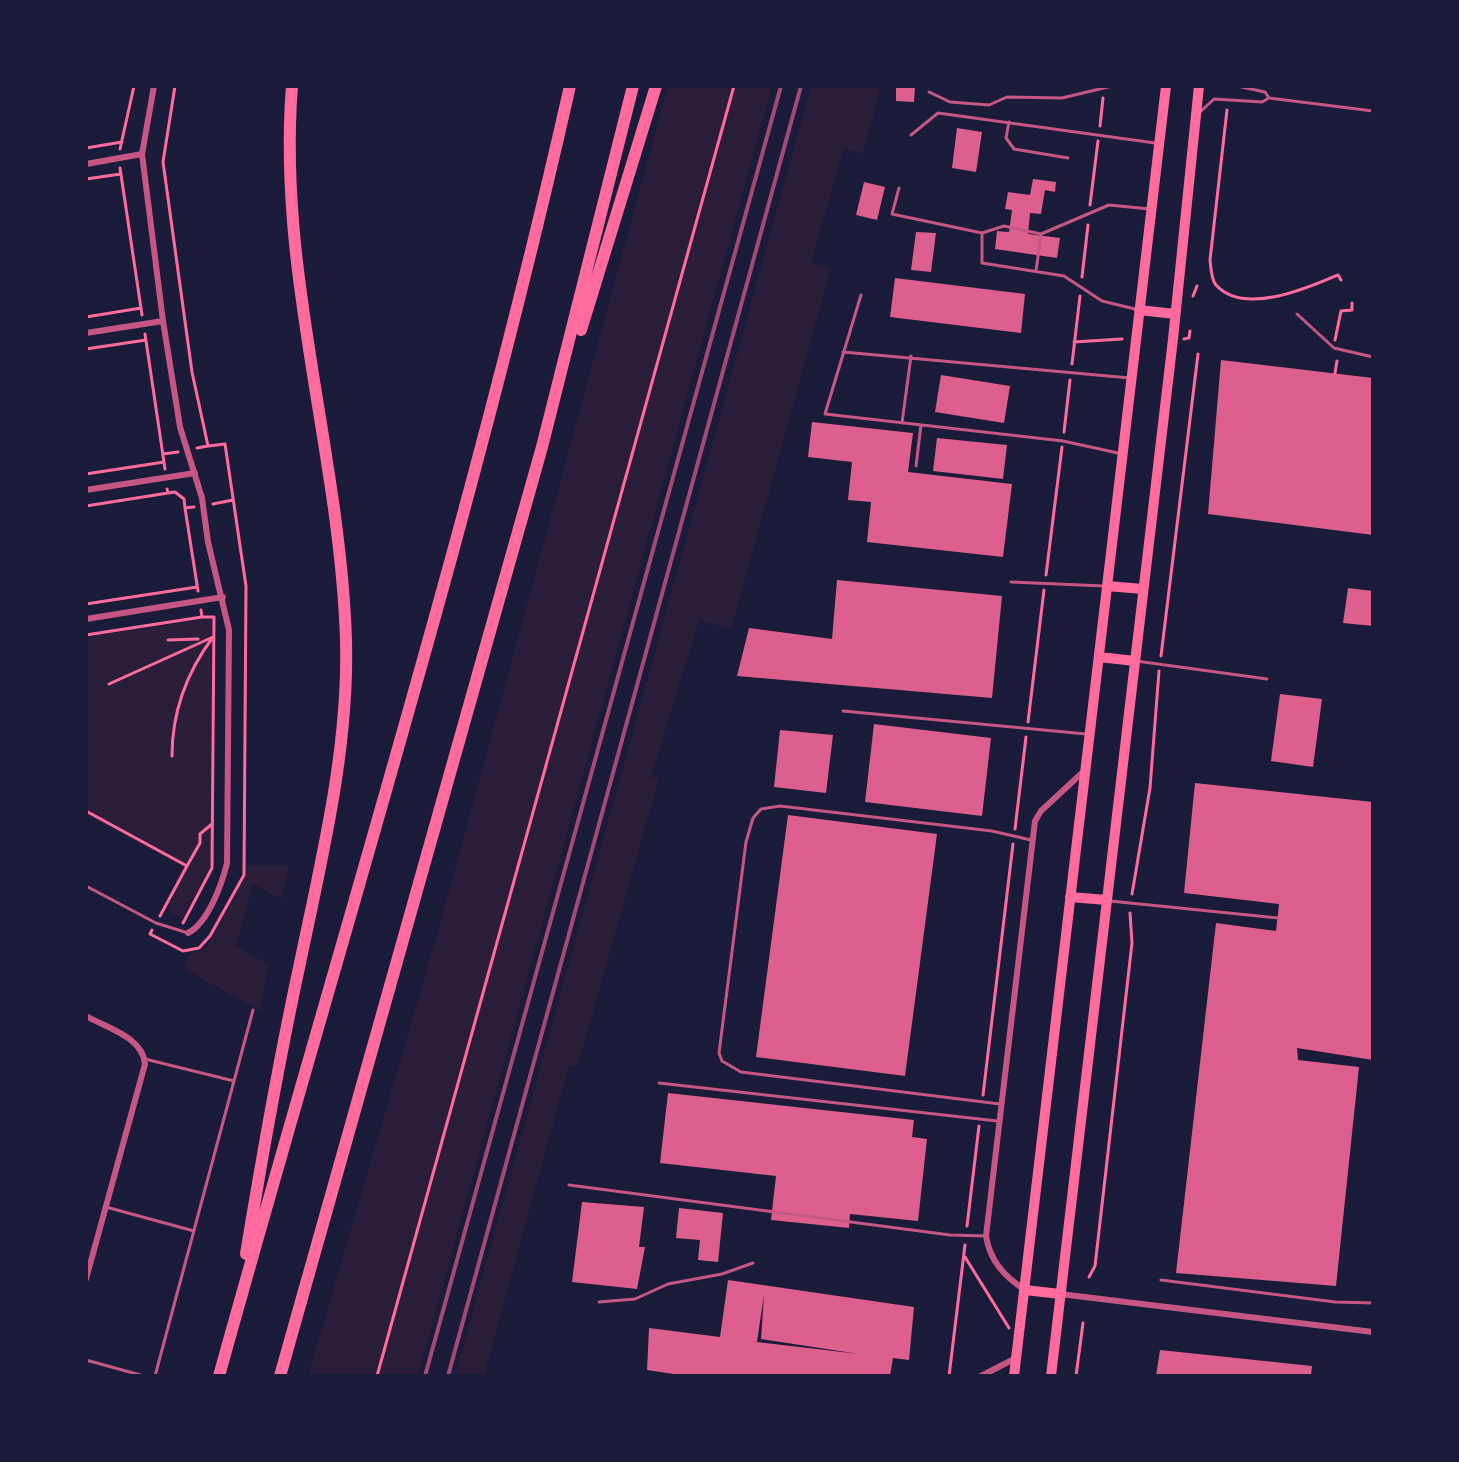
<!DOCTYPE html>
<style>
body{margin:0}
#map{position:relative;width:1459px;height:1462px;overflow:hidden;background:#1b1b3a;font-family:"Roboto Condensed",sans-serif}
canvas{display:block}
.frame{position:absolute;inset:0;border:88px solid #1b1b3a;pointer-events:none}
</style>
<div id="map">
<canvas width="1459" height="1462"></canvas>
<div class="frame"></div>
</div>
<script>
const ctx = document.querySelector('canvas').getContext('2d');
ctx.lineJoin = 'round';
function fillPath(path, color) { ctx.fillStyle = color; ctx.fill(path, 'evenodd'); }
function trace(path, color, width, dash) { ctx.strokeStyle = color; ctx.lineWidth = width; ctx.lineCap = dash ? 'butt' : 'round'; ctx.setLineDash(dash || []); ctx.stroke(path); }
const green = new Path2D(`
 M668 86H772L418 1376H308L439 928Z
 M811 86H881L863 154 844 148 811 262 831 268 731 629 699 620 651 777 659 778 578 1065H569L484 1376H455Z
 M212 618 210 868 182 918 168 911 183 867 86 815V637Z
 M246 865H289L282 899 253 884 236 946 268 964 260 1011 184 969 188 956 207 947 245 877Z`);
const building = new Path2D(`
 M896 86H915L914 102 896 101Z
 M957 128 982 132 976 172 952 168Z
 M1033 179 1056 182 1055 192 1045 190 1041 214 1030 213 1028 234 1060 238 1057 258 995 249 997 231 1009 232 1012 210 1005 209 1008 192 1030 195Z
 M864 182 885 187 877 220 856 215Z
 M916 232 936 233 931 272 911 270Z
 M895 278 1025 294 1021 333 890 317Z
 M1221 360 1373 378V535L1208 514Z
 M941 375 1010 386 1004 423 935 412Z
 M812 422 913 433 908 472 1012 484 1003 557 867 542 871 502 848 500 852 462 808 457Z
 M937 438 1007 445 1003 479 933 471Z
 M837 580 1002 596 992 698 737 676 749 628 832 639Z
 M1348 588 1373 591V626L1343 623Z
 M1280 694 1322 699 1313 767 1271 761Z
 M874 724 991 738 982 816 865 802Z
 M780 730 833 735 826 793 774 787Z
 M1195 783 1373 802V1060L1297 1048 1298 1060 1359 1067 1336 1286 1176 1273 1216 923 1276 931 1279 904 1184 893Z
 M788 815 937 834 905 1076 756 1057Z
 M668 1093 914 1120 912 1137 927 1139 918 1221 850 1214 849 1228 771 1220 776 1176 660 1163Z
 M582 1202 644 1207 639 1247H645L637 1289 572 1282Z
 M679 1208 723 1213 718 1262 698 1260 700 1240 676 1238Z
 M728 1280 914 1307 909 1360 893 1358 890 1376H687L647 1370 649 1328 720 1337ZM764 1295 761 1339 859 1354 757 1342Z
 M1160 1350 1312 1366 1311 1376H1156Z`);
const path = new Path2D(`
 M175 86 163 162 192 372 208 446 197 448
 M1227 110 1210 260C1211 268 1211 279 1216 285 1244 316 1308 288 1338 275L1341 280
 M1100 126 1103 98
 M86 148 122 142
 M120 149 134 86
 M120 168 142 315
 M86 179 121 174
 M1090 205 1098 141
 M1082 277 1088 225
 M1193 296 1197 286
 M86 317 141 308
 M145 334 165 469
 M1184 339 1189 338 1190 331
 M1335 340 1341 311 1352 310V303
 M1074 342 1122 339
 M86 349 146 340
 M1072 364 1080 296
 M1335 373 1337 361
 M1064 432 1070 380
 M163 454 178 452
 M86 474 164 462
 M167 489 168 493 175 492 184 499 185 508 194 507
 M213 504 233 500
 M86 506 168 493
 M185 508 198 591
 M1046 575 1062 447
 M86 604 197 587
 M86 635 202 617
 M168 640 198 639
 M1161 656 1198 354
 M109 684 213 637
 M1028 722 1044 590
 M172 756C172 712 187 672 213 637
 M86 811 187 866 160 916
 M1015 829 1026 737
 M187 866 200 843V834L212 824
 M1132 894 1150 788 1159 671
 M183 923 212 868 214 617H202L201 610
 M152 930 150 934 183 951 199 948 210 936 244 875 246 586 225 444 208 446
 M983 1095 1013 844
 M967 1226 979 1126
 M965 1257 1009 1328
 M1089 1277 1095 1266 1132 943 1130 913
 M377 1376 734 86
 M949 1376 965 1245
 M1076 1376 1083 1323`);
const service = new Path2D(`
 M1237 86 1265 92 1269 98 1373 111
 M929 92 950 102 989 105 1007 97 1062 98 1112 86
 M1200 112 1214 99 1262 102 1269 98
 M1009 122 1006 138 1014 149 1068 158
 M911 135 938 113 1155 143
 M899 188 892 214 982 233 1004 226 1041 234 1109 205 1150 209
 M982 233V263L1064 276 1102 301 1135 309
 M1036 271 1041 235
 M861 295 825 414 1063 441 1118 453
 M1297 314 1334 348 1373 357
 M843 352 1130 378
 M902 423 911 356
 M916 466 921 425
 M1011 582 1104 586
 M1136 661 1267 679
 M843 711 1086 734
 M86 886 156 923 188 933
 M1110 901 1278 918
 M145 1059 234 1081
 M659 1083 997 1121
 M1000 1104 741 1072 722 1061 719 1053 746 842 753 818 761 809 780 806 992 831 1031 840
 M569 1185 950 1235 986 1236
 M106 1207 194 1231
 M1161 1280 1335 1302 1373 1303
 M599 1302 635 1299 668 1284 722 1274 753 1263
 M86 1360 144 1376
 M155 1376 253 1010`);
const minor = new Path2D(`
 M154 86 142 154 163 321 180 427 202 498 208 542 229 630 227 863C222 884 208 923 188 933
 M86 164 142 154
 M86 333 163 321
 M86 490 195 473
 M86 619 223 597
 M86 1016C107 1028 143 1037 145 1064L86 1279
 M1025 1290C1004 1276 990 1261 986 1236L1035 821 1041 811 1083 772
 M1060 1294 1373 1332
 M981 1376 1016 1358`);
const primary = new Path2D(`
 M1139 310 1175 314
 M1107 586 1143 589
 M1099 657 1135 661
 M1070 897 1107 900
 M1025 1290 1060 1294
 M1014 1376 1166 86
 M1051 1376 1173 339 1199 86`);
const motorway = new Path2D(`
 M581 330 656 86
 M246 1254C262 1157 279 1060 300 963 322 857 349 748 346 640 340 454 277 272 292 86
 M219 1376C338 947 472 521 570 86
 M280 1376 542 447 633 86`);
const rail = new Path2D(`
 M425 1376 781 86
 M448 1376 801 86`);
fillPath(green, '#2a1e3b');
fillPath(building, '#dd5f8e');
trace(path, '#ff6b9d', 3);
trace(service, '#c65784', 3);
trace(minor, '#c65784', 6);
trace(primary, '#ff6b9d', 10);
trace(motorway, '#ff6b9d', 12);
trace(rail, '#a44b75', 4);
</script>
